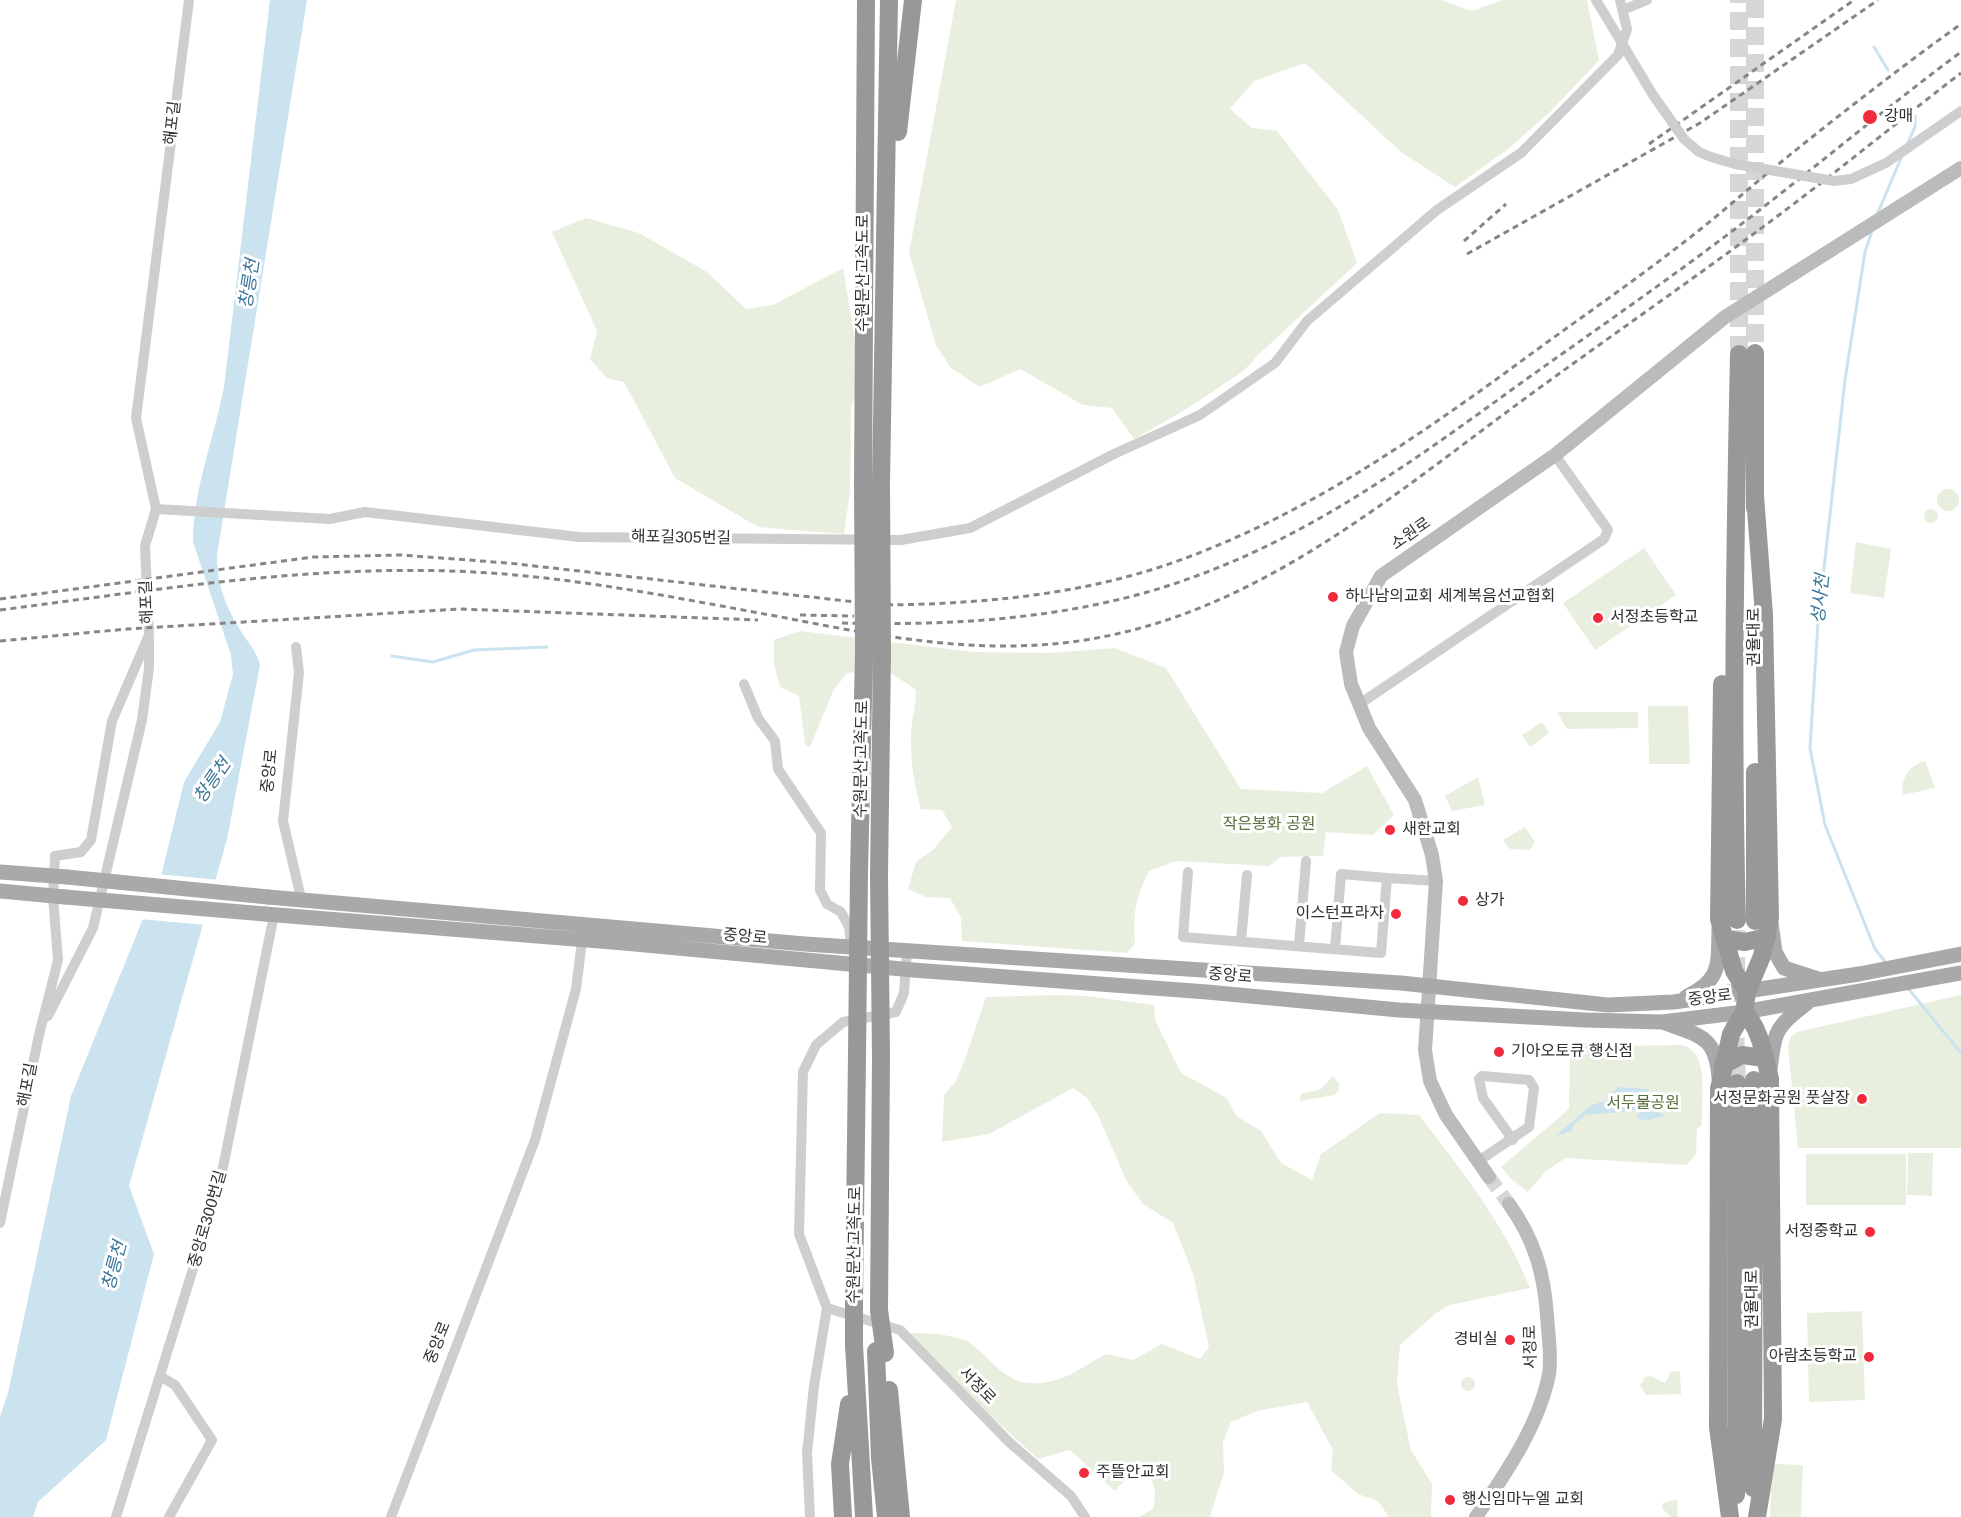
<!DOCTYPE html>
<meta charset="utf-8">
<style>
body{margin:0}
canvas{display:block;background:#fff}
</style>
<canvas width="1961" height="1517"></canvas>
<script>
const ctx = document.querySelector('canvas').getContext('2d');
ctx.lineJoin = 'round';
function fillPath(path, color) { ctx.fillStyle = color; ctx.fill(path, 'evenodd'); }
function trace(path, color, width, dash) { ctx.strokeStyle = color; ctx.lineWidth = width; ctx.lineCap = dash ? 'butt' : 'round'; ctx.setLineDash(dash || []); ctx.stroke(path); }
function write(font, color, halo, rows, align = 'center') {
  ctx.font = font + ' Arial,"Noto Sans KR",sans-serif'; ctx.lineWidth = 6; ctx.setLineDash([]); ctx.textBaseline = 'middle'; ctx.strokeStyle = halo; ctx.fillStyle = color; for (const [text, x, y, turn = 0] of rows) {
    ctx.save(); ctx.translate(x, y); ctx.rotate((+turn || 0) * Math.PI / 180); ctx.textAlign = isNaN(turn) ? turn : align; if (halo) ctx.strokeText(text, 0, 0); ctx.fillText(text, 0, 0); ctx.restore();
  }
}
const green = new Path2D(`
 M956 0H1441L1472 11 1502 0H1587L1599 60 1551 111 1508 149 1455 187 1401 152 1305 63 1254 81 1230 109 1252 128 1277 131 1338 210 1357 263 1256 357C1244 373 1236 375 1221 386 1193 406 1164 422 1134 439L1112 408 1083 405 1020 369 980 387 951 368 936 345 909 253Z
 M586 218 639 233 707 272 746 309 773 305 843 268 857 352 858 390 851 408 850 491 844 534 758 527 675 478 624 382 607 378 590 359 597 331 552 232Z
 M1937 500a11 11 0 1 1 22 0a11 11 0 1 1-22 0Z
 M1924 516a7 7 0 1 1 14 0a7 7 0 1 1-14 0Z
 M1856 542 1891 549 1884 598 1850 593Z
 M1644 548 1676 595 1595 650 1563 603Z
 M800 631 973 652 1051 653 1115 648 1166 668 1241 789 1322 793 1367 766 1394 815 1373 835 1326 832 1323 856 1281 857 1269 866 1176 861 1149 871C1135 898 1133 914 1135 944L1127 953 962 941 961 918 950 898 926 897 908 889 916 862 934 849 952 827 942 810 921 809C914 785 910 757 911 733 912 718 916 705 916 690L885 669 847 673 833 691 810 747 805 745 799 696 780 687 774 664V640Z
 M1648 706H1688L1690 764H1649Z
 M1557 712H1638V728L1567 729Z
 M1542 722 1549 733 1530 747 1522 735Z
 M1925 761 1935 788 1903 795C1900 778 1910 765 1925 761Z
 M1478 777 1485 805 1452 811 1445 796Z
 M1525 827 1535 842 1530 850 1510 849 1503 840Z
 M1056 995 1085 996 1154 1005 1155 1020 1181 1073 1227 1098 1236 1116 1261 1131 1281 1163 1312 1180 1321 1154 1380 1113 1419 1115C1461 1170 1504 1223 1530 1288L1450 1305 1436 1313 1400 1345 1397 1383 1400 1399 1411 1450 1432 1484 1431 1517H1389L1378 1501 1358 1494 1331 1470 1333 1450 1307 1402 1257 1411 1231 1422 1223 1443 1224 1472 1210 1517H1139L1154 1508 1155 1490 1150 1476 1127 1478 1115 1491 1070 1450 1038 1459 967 1394 907 1334C921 1331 958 1335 970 1343 998 1364 1006 1389 1048 1382 1068 1379 1087 1364 1106 1354L1133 1360 1162 1344 1200 1359 1209 1347 1193 1274 1173 1223 1143 1204 1127 1182 1098 1115 1087 1098 1073 1088 989 1134 942 1142 944 1095 956 1081 965 1059 986 997Z
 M1961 995V1148H1798L1788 1048 1790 1038 1797 1032Z
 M1570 1042 1619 1046 1681 1045C1711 1051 1701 1101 1702 1125L1697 1129 1696 1154 1687 1165 1566 1158 1546 1171 1528 1192 1511 1179 1501 1167 1569 1109Z
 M1333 1076 1339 1083V1089L1335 1095 1300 1101 1301 1094 1321 1089Z
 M1908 1153H1933L1932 1196 1907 1195Z
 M1806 1154H1906V1205H1806Z
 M1862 1311 1865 1400 1809 1402 1807 1313Z
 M1680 1371 1681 1394 1646 1395 1640 1386 1645 1377 1651 1376 1665 1383 1671 1372Z
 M1461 1384a7 7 0 1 1 14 0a7 7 0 1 1-14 0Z
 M1772 1464 1803 1465 1801 1517H1770Z
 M1677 1499 1678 1517H1671L1662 1508 1663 1503Z`);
const water = new Path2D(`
 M270 0H307L217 555C217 588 227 609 244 636 251 646 257 653 260 665L227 839 129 1186 154 1254 106 1440 38 1502 33 1517H0V1417L8 1393 71 1096 162 872 184 782 220 722 233 674 231 655 193 542C193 489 214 439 224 387Z
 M1618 1087 1649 1089 1647 1092 1653 1100 1666 1099 1669 1110 1643 1107 1633 1111 1586 1115 1575 1123 1571 1131 1555 1136 1592 1105 1605 1101Z
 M1644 1110 1662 1113 1664 1116 1648 1120 1638 1119 1637 1114Z`);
const pier = new Path2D(`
 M158 874 219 880 206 925 139 919Z`);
const stream = new Path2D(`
 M1874 47 1888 70
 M1908 142 1915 127V116
 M1876 217 1902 156
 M1872 231 1865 252 1845 380 1818 622 1810 748 1825 825 1875 949 1887 964
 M392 656 433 662 474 650 547 647
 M1907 987 1961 1053`);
const secondaryTunnel = new Path2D(`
 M1489 1177 1509 1204`);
const highwayTunnel = new Path2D(`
 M1755 0V353
 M1739 354V0
 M1737 1083 1735 1026 1737 920`);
const street = new Path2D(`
 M1623 10 1647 0
 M156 509 330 519 365 512 579 537 901 540 970 528 1114 454 1200 415 1275 363 1307 321 1437 210 1521 153 1618 55 1627 29 1620 0
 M296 647 299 673 283 821 301 898
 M744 684 758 718 775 741 778 769 821 833 820 890 827 904 841 912 849 927 851 944
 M1358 705 1604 539 1608 530 1555 455
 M1188 872 1183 937 1381 953 1387 878 1436 881
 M1241 941 1247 875
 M1299 946 1306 861
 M1335 949 1341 874 1387 878
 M48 1016 93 928 142 720 149 668V640
 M1477 1162 1529 1127 1534 1088 1529 1080 1482 1076 1479 1079 1483 1098 1513 1140
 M0 1223 39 1035 58 960 53 896 55 856 81 852 91 840 112 721 149 635 145 546 156 509 136 418 189 0
 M827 1308 900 1330 1009 1442 1071 1496 1085 1517
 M160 1376 175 1385 212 1440 169 1517
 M116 1517 220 1182 274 915
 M391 1517 535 1140 576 989 583 933
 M810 1517 807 1453 814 1386 827 1308 799 1234 803 1072 816 1045 843 1022 896 1012 904 993 907 951`);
const secondary = new Path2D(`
 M1489 1177 1446 1115 1430 1081 1425 1050 1436 881 1432 855 1415 800 1369 728 1351 684 1346 652 1353 626 1381 576 1555 455 1725 317 1961 168
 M1476 1517C1505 1474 1539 1426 1549 1374 1552 1356 1548 1334 1547 1315 1544 1272 1534 1239 1509 1204`);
const primary = new Path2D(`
 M0 872 67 877
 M0 891 65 897
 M268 897 805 944 1401 983 1608 1005 1674 1002 1859 974 1961 954
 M265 914 624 943 913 970 1207 992 1399 1010 1585 1020 1662 1022 1744 1012 1961 973
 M1771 923 1775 952 1784 968 1818 979
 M1686 997C1722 980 1718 964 1719 928
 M1665 1023C1700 1036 1716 1036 1719 1078
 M1770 1070C1775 1030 1775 1028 1807 1003`);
const highway = new Path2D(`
 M898 132 913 0
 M863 483 866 0
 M881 483 889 0
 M1755 508V353
 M1722 684 1719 919 1734 971 1747 992
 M1755 772V921
 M859 873 864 654
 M879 875 882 654
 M1737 920C1732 731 1735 543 1739 354
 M1726 939 1745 942 1767 937
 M1744 1012C1761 1029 1764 1056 1770 1079L1773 1419 1757 1517
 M1723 1065 1742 1055 1764 1058
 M854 1303 857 1055
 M879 1310 881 1057
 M854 1345 864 1517
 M876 1351 880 1458 886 1517
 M889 1390 901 1517
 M1753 1488 1754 1080
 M1736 1495 1737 1083
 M843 1517 840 1464 849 1404
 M1730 1517 1718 1427 1719 1089 1731 1034 1744 1012 1747 992 1762 956 1770 918 1764 615 1755 496`);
const rail = new Path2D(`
 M1649 144 1854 0
 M1464 241 1506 204
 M1467 254 1700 123 1878 0
 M0 599 313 557 401 555 508 563 882 605C986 604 1093 594 1191 556 1310 511 1413 440 1516 365 1570 325 1626 287 1679 246 1716 218 1750 187 1786 158 1843 112 1901 67 1961 24
 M0 610C171 588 342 559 515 575 605 583 693 601 781 617 883 637 987 657 1091 639 1264 610 1400 489 1538 389 1619 330 1702 273 1783 212 1843 167 1901 119 1961 73
 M800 615 854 616
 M842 623C963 626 1085 618 1199 575 1318 531 1419 457 1521 383 1584 338 1648 294 1711 247 1796 184 1876 115 1961 52
 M0 641 127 629 460 609 758 620`);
const streetBridge = new Path2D(`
 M1596 0 1653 95 1684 139 1699 152 1711 157 1735 164 1834 181 1851 179 1886 163 1961 111`);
const primaryBridge = new Path2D(`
 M67 877 268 897
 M65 897 265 914`);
const highwayBridge = new Path2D(`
 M863 483 864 654
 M881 483 882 654
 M879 875 881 1057
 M857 1055 859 873
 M879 1310 885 1353
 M854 1345V1303`);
const markers = [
 [1870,117,8,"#f12b3c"],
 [1333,597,6,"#f12b3c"],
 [1598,618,6,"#f12b3c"],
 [1390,830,6,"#f12b3c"],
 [1463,901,6,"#f12b3c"],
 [1396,914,6,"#f12b3c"],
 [1499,1052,6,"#f12b3c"],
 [1862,1099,6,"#f12b3c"],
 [1870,1232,6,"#f12b3c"],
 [1510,1340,6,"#f12b3c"],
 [1869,1357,6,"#f12b3c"],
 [1084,1473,6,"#f12b3c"],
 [1450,1500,6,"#f12b3c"]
];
const poiNames = [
 ["강매",1884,117],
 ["하나남의교회 세계복음선교협회",1345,597],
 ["서정초등학교",1610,618],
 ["새한교회",1402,830],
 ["상가",1475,901],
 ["이스턴프라자",1384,914,"right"],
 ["기아오토큐 행신점",1511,1052],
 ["서정문화공원 풋살장",1850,1099,"right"],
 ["서정중학교",1858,1232,"right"],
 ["경비실",1498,1340,"right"],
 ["아람초등학교",1857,1357,"right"],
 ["주뜰안교회",1096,1473],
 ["행신임마누엘 교회",1462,1500]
];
const streetNames = [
 ["해포길",173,123,-83],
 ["수원문산고속도로",864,273,-90],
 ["소원로",1411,534,-35],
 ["해포길305번길",681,538,1],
 ["해포길",147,602,-92],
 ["권율대로",1755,637,-90],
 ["수원문산고속도로",862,759,-89],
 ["중앙로",270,771,-84],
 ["중앙로",745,937,5],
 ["중앙로",1230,976,5],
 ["중앙로",1710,998,-7],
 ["해포길",28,1085,-79],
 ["중앙로300번길",208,1219,-74],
 ["수원문산고속도로",855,1245,-89],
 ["권율대로",1753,1299,-90],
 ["중앙로",438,1343,-68],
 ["서정로",1531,1347,-91],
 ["서정로",977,1386,46]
];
const parkNames = [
 ["작은봉화 공원",1269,825],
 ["서두물공원",1643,1104]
];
const waterNames = [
 ["창릉천",250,284,-81],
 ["성사천",1821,599,-84],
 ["창릉천",213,781,-55],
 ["창릉천",115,1266,-75]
];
fillPath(green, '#e8efdf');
fillPath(water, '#cbe2ef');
fillPath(pier, '#fff');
trace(stream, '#cbe2ef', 3);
trace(secondaryTunnel, '#d6d6d6', 14, [14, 7]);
trace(highwayTunnel, '#d6d6d6', 18, [18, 9]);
trace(street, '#cecece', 10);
trace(secondary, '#bbb', 14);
trace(primary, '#a9a9a9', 15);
trace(highway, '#989898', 18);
trace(rail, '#868686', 3, [6, 4.5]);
trace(streetBridge, '#cecece', 10);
trace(primaryBridge, '#a9a9a9', 15);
trace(highwayBridge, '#989898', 18);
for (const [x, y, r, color] of markers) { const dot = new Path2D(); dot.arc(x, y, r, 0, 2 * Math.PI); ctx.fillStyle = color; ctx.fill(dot); trace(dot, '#fff', 2); }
write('16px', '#313131', '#fff', poiNames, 'left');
write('16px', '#313131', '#fff', streetNames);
write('16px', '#55713b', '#fff', parkNames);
write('italic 18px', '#39769a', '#fff', waterNames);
</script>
